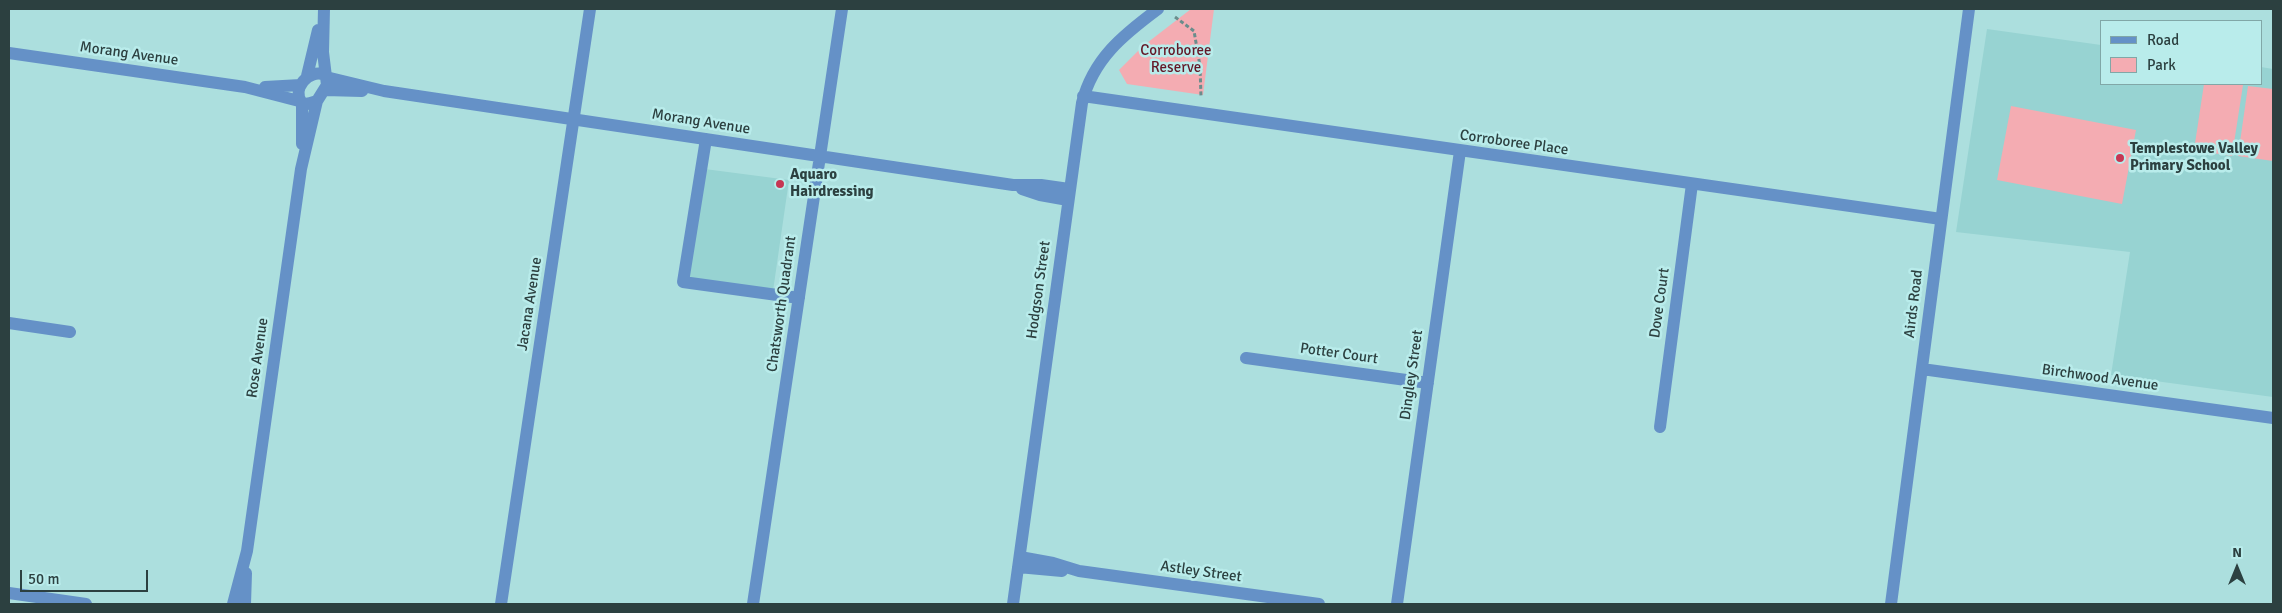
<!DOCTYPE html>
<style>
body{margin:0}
#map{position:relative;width:2282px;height:613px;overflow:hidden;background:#acdfde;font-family:Signika,sans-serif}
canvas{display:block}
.frame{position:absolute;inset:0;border:10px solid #2c4040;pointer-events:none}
.legend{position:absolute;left:2100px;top:20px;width:162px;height:65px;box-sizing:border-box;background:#b9eceb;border:1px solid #81a7a7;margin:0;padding:6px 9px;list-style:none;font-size:15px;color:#2c4040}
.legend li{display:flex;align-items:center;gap:10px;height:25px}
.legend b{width:25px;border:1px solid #81a7a7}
.north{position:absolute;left:2212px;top:543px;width:50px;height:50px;-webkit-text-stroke:4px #b9eceb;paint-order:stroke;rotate:0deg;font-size:14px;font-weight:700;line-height:20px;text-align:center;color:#2c4040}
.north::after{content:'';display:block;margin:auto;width:18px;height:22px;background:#2c4040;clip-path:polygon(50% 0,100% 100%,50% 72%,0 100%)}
.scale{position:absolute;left:20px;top:570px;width:128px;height:22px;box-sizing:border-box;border:2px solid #2c4040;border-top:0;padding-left:6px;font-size:15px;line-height:18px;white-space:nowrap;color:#2c4040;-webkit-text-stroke:4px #b9eceb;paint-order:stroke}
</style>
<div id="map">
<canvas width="2282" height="613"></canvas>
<div class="frame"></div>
<ul class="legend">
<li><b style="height:6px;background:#6591c7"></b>Road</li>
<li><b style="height:14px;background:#f4acb2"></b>Park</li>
</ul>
<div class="north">N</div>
<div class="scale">50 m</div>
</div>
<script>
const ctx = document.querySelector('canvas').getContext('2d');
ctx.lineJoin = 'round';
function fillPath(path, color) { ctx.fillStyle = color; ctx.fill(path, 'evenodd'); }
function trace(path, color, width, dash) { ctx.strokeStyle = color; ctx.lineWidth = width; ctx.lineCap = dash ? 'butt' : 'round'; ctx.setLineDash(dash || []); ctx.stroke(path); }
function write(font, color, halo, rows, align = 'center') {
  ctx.font = font + ' Signika,sans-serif'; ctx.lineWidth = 5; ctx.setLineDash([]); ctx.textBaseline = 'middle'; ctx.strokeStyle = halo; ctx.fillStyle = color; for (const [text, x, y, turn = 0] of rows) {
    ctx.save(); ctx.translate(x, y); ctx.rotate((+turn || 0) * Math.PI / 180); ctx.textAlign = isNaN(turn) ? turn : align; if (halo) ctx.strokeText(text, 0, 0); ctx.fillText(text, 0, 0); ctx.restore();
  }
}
const built = new Path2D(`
 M1987 29 2101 45V84H2261V67L2273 69V397L2111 375 2130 252 1956 232Z
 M697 168 789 180 772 298 680 285Z`);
const green = new Path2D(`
 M1191 9H1214L1203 95 1127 84 1119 70 1143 46Z
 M2204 84 2243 85 2232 156 2194 150Z
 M2248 86 2273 89V161L2238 156Z
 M2011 106 2136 130 2122 204 1997 180Z`);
const path = new Path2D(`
 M1175 17 1194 31 1200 66 1201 97`);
const minor = new Path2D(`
 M324 9 323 52 327 85 317 101 307 104 302 103C291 89 309 68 325 75
 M9 53 245 87 299 101
 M307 76 318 30
 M326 77 384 91 1013 185H1041L1069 189
 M265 87 301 85
 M325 90 362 91
 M1083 96 1941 219
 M302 103V144
 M706 139 683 282 799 298
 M1022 189 1040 195 1068 200
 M9 323 70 332
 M1246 358 1428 383
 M1922 369 2273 418
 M1660 427 1692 184
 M1020 557 1053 563 1079 571 1319 604
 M1018 567 1062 571
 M9 593 86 604
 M233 604 247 551 301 169 317 101
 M245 604 246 573
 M501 604 590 9
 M753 604 842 9
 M1013 604 1082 103C1093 59 1123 35 1158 9
 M1397 604 1460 151
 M1891 604 1969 9`);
const markers = [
 [2120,158,5,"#c63653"],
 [780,184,5,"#c63653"]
];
const parkNames = [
 ["Corroboree",1176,51],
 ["Reserve",1176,68]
];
const streetNames = [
 ["Morang Avenue",129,54,8],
 ["Morang Avenue",701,122,9],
 ["Corroboree Place",1514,143,8],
 ["Hodgson Street",1039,290,-82],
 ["Dove Court",1660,303,-82],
 ["Jacana Avenue",530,304,-81],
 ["Chatsworth Quadrant",782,304,-82],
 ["Airds Road",1914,304,-83],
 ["Potter Court",1339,354,8],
 ["Rose Avenue",258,358,-82],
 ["Dingley Street",1412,375,-82],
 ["Birchwood Avenue",2100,378,8],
 ["Astley Street",1201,572,8]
];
const poiNames = [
 ["Templestowe Valley",2130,149],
 ["Primary School",2130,166],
 ["Aquaro",790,175],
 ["Hairdressing",790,192]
];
fillPath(built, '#97d3d2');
fillPath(green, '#f4acb2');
trace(path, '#6a8d8c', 3, [4, 2.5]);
trace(minor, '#6591c7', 12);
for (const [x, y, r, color] of markers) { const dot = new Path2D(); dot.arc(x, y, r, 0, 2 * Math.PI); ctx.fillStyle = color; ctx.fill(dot); trace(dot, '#b9eceb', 2); }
write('15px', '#641827', '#b9eceb', parkNames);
write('15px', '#2c4040', '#b9eceb', streetNames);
write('bold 15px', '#2c4040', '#b9eceb', poiNames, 'left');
</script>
